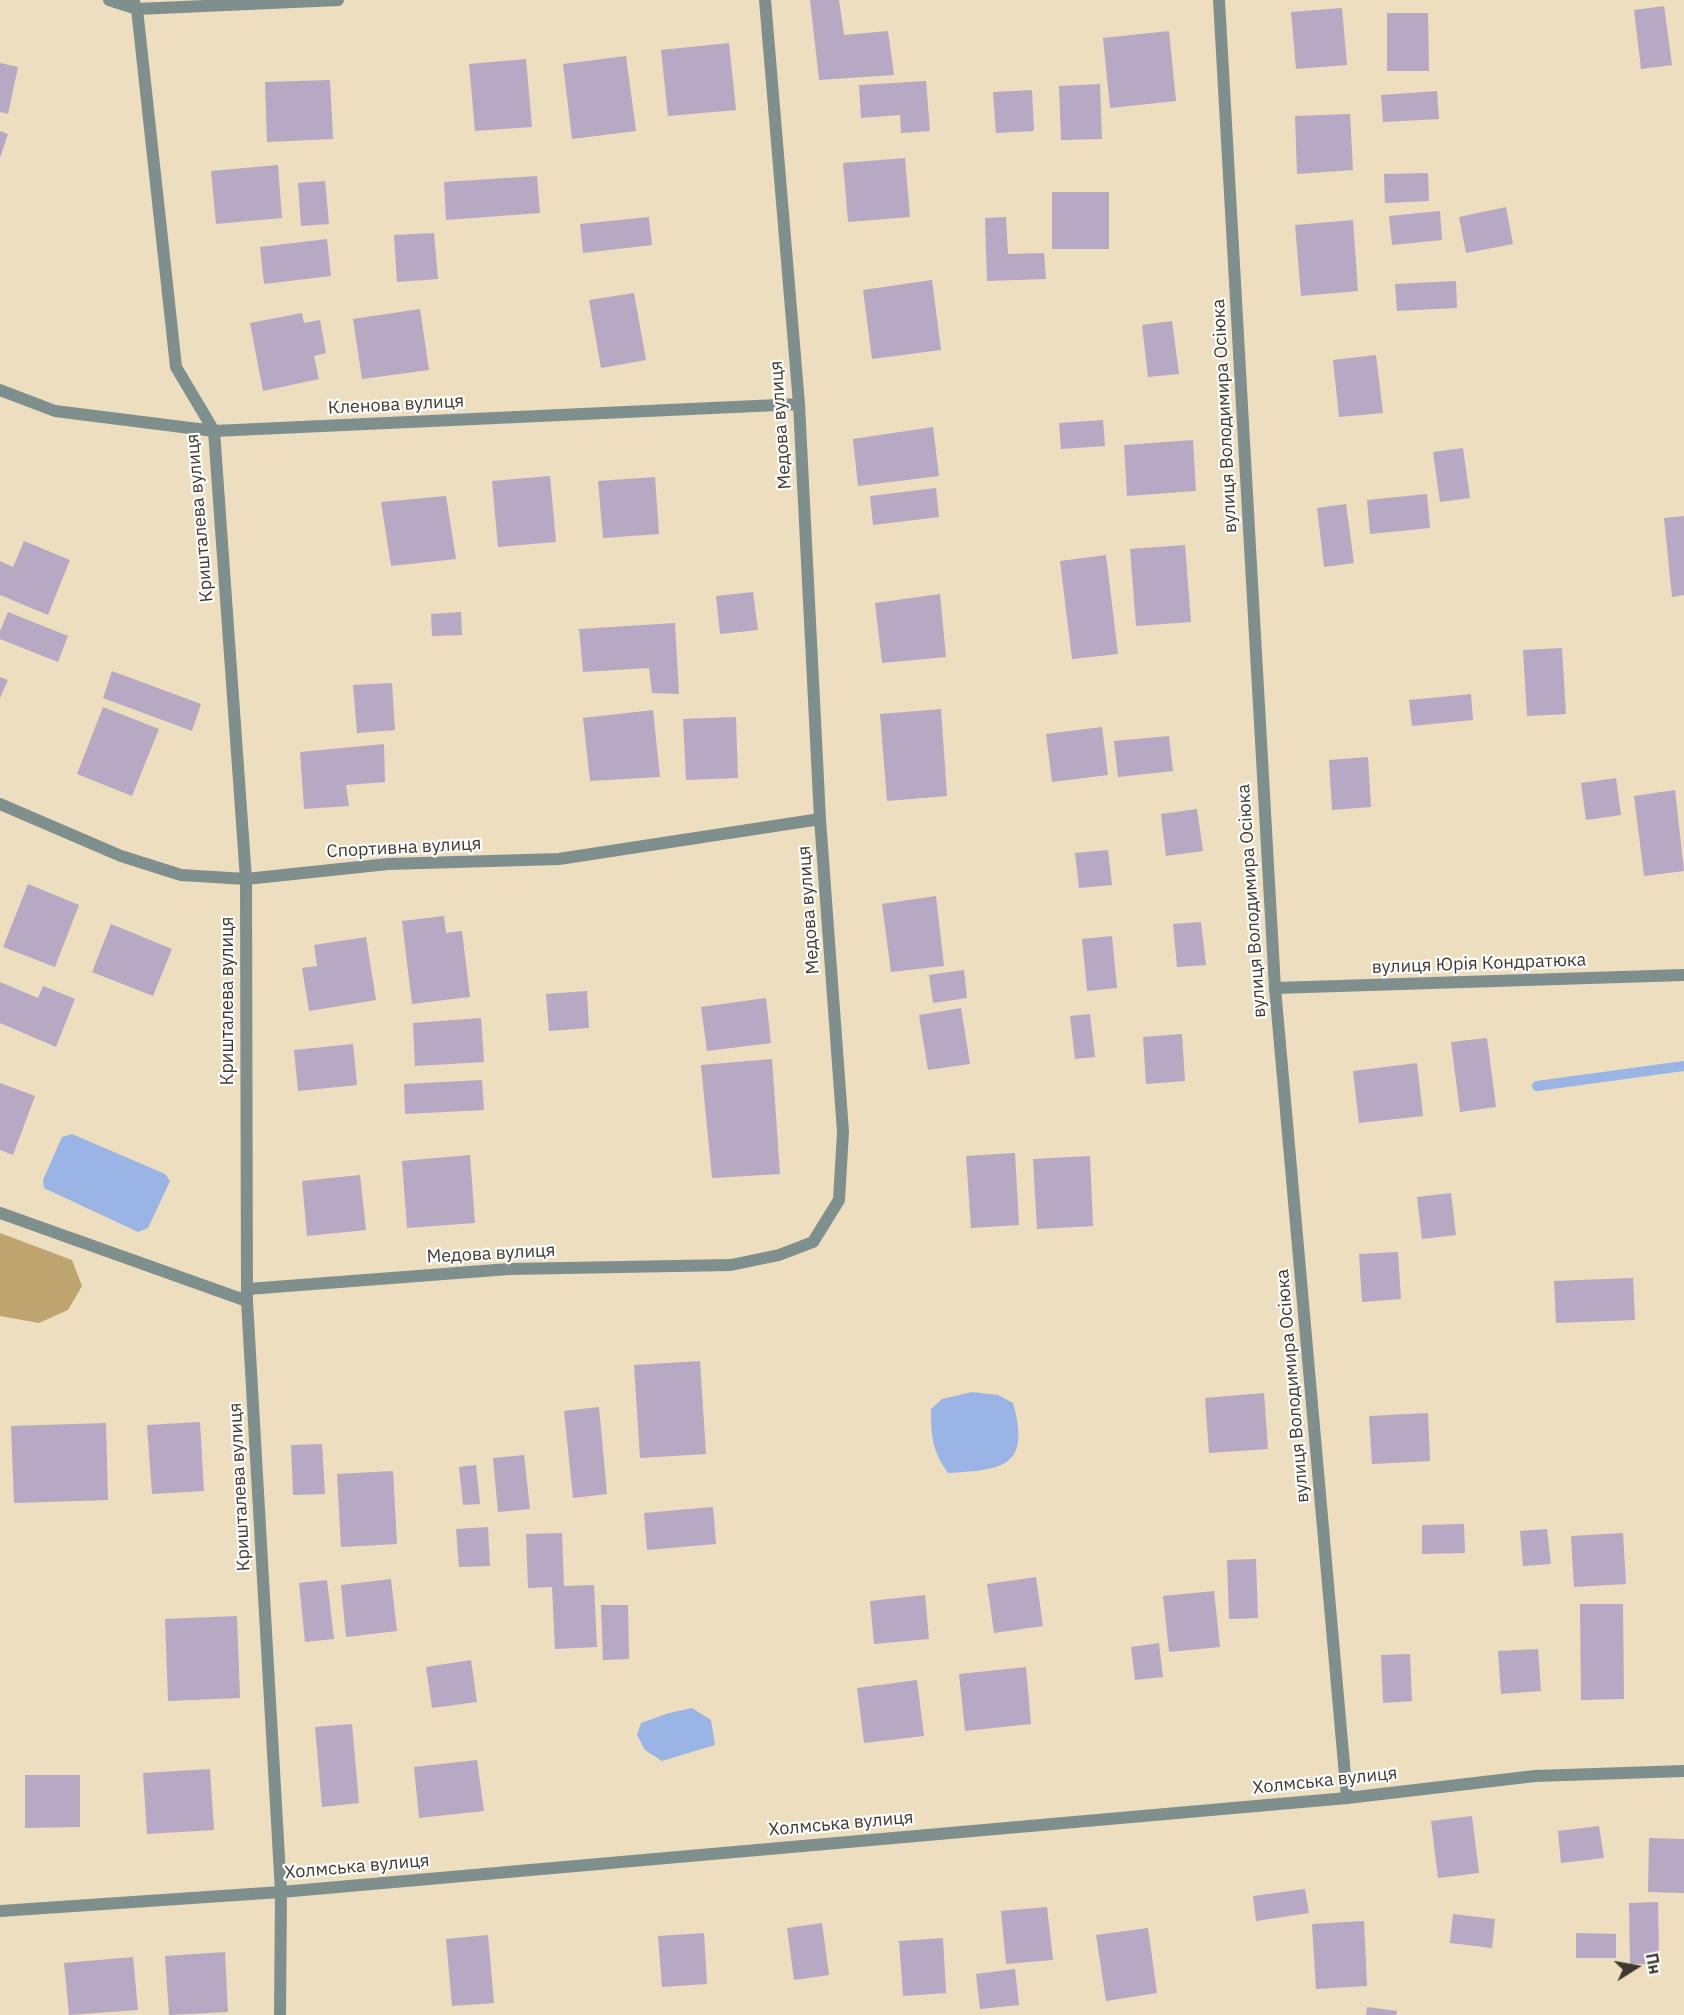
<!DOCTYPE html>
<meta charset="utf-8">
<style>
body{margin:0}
#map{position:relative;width:1684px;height:2015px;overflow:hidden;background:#eddec0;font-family:"IBM Plex Sans",sans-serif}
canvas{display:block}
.north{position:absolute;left:1606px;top:1937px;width:60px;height:60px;-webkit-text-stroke:4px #fff;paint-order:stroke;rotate:79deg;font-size:16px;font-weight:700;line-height:24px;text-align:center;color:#3f392d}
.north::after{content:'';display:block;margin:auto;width:21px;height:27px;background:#3f392d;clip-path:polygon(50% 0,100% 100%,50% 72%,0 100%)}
</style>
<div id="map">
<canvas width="1684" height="2015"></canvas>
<div class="north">Пн</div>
</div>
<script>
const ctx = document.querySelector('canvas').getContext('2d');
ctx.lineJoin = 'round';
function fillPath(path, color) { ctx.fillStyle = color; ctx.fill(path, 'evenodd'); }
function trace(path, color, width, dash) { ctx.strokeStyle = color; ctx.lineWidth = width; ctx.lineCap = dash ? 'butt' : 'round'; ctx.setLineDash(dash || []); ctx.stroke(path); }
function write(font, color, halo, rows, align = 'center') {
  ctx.font = font + ' "IBM Plex Sans",sans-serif'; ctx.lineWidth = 4.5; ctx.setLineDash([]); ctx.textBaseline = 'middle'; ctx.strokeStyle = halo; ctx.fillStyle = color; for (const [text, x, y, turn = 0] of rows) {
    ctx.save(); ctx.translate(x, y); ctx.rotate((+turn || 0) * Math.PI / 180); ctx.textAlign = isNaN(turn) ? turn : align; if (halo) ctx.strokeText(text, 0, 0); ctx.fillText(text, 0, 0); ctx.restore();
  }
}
const forest = new Path2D(`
 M0 1233 72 1260 82 1286 68 1310 39 1323 0 1316Z`);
const water = new Path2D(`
 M72 1134 165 1174 170 1181 148 1228 138 1232 44 1188 43 1180 62 1137Z
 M972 1392 998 1395 1013 1403C1031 1467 1003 1470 948 1473 932 1450 931 1437 931 1409L942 1399Z
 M692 1708 711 1720 715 1745 662 1761 645 1750 637 1735 641 1723 669 1713Z`);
const stream = new Path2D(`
 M1537 1086 1684 1066`);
const building = new Path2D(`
 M810 0H839L844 35 888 31 894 75 819 80Z
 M1664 6 1672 65 1641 69 1634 10Z
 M1342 8 1347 65 1296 69 1291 12Z
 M1387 13H1428L1429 71H1387Z
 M1169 31 1176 101 1110 108 1103 38Z
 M729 43 736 110 668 116 661 50Z
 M626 56 636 131 572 139 563 64Z
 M526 59 532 127 475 131 469 64Z
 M0 63 18 67 8 114 0 112Z
 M330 80 333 139 267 142 265 82Z
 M926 81 930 131 901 133 900 115 861 118 859 85Z
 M1100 84 1102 139 1061 140 1059 86Z
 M1032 90 1034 131 996 133 993 92Z
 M1437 91 1439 119 1383 122 1381 95Z
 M1350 114 1353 170 1297 174 1295 116Z
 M0 131 8 134 0 158Z
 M905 158 910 217 848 222 843 163Z
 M278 165 282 218 216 224 211 171Z
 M1428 173 1429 201 1385 203 1384 174Z
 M537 176 540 213 446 220 444 182Z
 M325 181 329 224 301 226 298 183Z
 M1052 192H1109V249H1052Z
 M1506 207 1513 244 1466 253 1459 217Z
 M1440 211 1442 240 1392 245 1389 216Z
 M649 217 652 245 583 253 580 224Z
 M1006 217 1008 254 1044 253 1046 279 987 281 985 218Z
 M1353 220 1358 291 1301 296 1295 225Z
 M434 233 438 279 397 282 394 235Z
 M327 239 331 276 264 284 260 247Z
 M932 280 941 350 872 359 863 290Z
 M1456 281 1457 308 1397 311 1395 284Z
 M634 293 646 360 601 368 589 300Z
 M420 309 429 370 362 379 353 319Z
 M302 313 304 323 320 320 326 353 314 356 319 379 263 391 250 323Z
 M1172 321 1179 374 1148 377 1142 325Z
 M1376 355 1383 413 1339 417 1333 360Z
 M1103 420 1105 446 1061 449 1059 423Z
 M933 427 939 476 858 486 853 439Z
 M1193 440 1196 491 1127 496 1124 445Z
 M1463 448 1470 498 1440 502 1433 452Z
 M550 476 556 542 498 547 492 481Z
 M655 477 659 534 603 538 598 481Z
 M936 488 939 517 873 525 870 496Z
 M1427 494 1430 528 1370 534 1367 500Z
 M446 496 456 559 391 566 381 502Z
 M1346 504 1354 563 1324 567 1317 508Z
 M1684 516V595L1672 597 1664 518Z
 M24 541 70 560 48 615 0 595V561L13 567Z
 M1185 545 1191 622 1136 626 1130 549Z
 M1106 555 1118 654 1072 659 1060 561Z
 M753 592 758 630 720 634 716 596Z
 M940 594 946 657 882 663 875 603Z
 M8 612 68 636 58 662 0 639V631Z
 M461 612 462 635 432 636 431 614Z
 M675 623 679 694 652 693 649 668 583 672 579 629Z
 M1562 648 1566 714 1527 716 1523 650Z
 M112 671 201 704 192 731 103 698Z
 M0 677 8 680 0 698Z
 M392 683 395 730 357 733 353 685Z
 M1471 694 1473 720 1412 726 1409 700Z
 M103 707 159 729 132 796 77 774Z
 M941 709 947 796 887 801 880 714Z
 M653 710 660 777 590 781 583 718Z
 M736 717 738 778 686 780 683 719Z
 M1102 727 1108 775 1052 782 1046 734Z
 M1169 736 1173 771 1118 777 1114 741Z
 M384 744 385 782 346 785 349 806 304 809 300 752Z
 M1368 757 1371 807 1332 810 1329 760Z
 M1616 778 1621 815 1586 820 1581 783Z
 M1675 790 1684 871 1644 876 1634 796Z
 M1197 809 1203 851 1166 856 1161 814Z
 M1108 850 1112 885 1079 888 1075 853Z
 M28 884 79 905 55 967 3 947Z
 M936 896 944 966 891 972 882 904Z
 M444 916 446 933 462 931 470 997 412 1004 402 921Z
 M1201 922 1206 965 1177 967 1173 924Z
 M111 924 172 949 153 996 92 972Z
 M1112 936 1117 988 1087 991 1082 939Z
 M366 937 376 1000 309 1011 302 968 317 966 314 945Z
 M964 970 967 998 933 1003 929 975Z
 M0 982 38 998 43 986 75 999 56 1047 0 1023Z
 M587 991 589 1028 549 1031 546 994Z
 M766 998 771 1043 707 1051 701 1007Z
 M961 1008 970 1064 928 1070 919 1015Z
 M1090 1014 1095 1057 1075 1059 1070 1016Z
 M481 1018 484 1062 415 1066 413 1023Z
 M1182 1034 1185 1081 1146 1084 1143 1037Z
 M1487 1038 1496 1107 1460 1112 1451 1042Z
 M353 1044 357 1085 298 1091 294 1050Z
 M772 1059 780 1174 712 1178 701 1065Z
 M1417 1063 1423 1116 1359 1123 1353 1071Z
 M482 1080 484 1110 405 1114 404 1084Z
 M0 1083 35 1096 13 1155 0 1150Z
 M1015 1153 1019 1225 971 1228 966 1156Z
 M470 1155 475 1223 407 1228 402 1161Z
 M1090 1156 1093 1226 1037 1229 1033 1159Z
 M360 1175 366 1230 307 1236 302 1181Z
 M1451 1193 1456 1235 1422 1239 1417 1197Z
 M1398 1252 1401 1299 1362 1302 1359 1254Z
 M1633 1278 1635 1320 1556 1323 1554 1281Z
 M700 1361 706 1454 640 1458 634 1365Z
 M1264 1393 1268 1449 1209 1453 1205 1398Z
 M599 1407 607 1494 573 1498 564 1411Z
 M1428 1413 1430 1461 1372 1464 1369 1416Z
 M200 1422 204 1491 152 1494 147 1425Z
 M106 1423 108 1500 14 1503 11 1426Z
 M322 1444 325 1494 293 1495 291 1445Z
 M524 1455 530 1509 498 1512 493 1458Z
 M476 1465 480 1504 463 1505 459 1467Z
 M393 1471 397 1544 341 1547 337 1474Z
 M713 1507 716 1544 647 1550 644 1513Z
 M1464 1524 1465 1553 1422 1554V1525Z
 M488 1527 490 1566 459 1567 456 1529Z
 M1547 1529 1551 1564 1523 1566 1520 1531Z
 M562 1533 564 1586 594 1585 597 1647 555 1649 552 1587 528 1588 526 1534Z
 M1623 1533 1626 1584 1574 1587 1571 1536Z
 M1256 1559 1258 1618 1229 1619 1227 1560Z
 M1036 1577 1043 1626 994 1633 987 1584Z
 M391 1579 397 1631 346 1637 341 1585Z
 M327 1580 334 1639 305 1642 299 1583Z
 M1214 1591 1220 1647 1169 1652 1163 1596Z
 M925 1595 929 1639 874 1644 870 1601Z
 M1580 1604H1623L1624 1699 1581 1700Z
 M601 1605H628L629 1659 603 1660Z
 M237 1616 240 1698 168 1701 165 1619Z
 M1159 1643 1163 1677 1135 1680 1131 1647Z
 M1538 1649 1541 1691 1501 1694 1498 1651Z
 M1410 1654 1412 1701 1383 1703 1381 1655Z
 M471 1660 477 1702 432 1708 426 1667Z
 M1026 1667 1031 1724 965 1731 959 1674Z
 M917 1680 924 1736 864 1743 857 1688Z
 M352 1724 359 1803 322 1807 315 1727Z
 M477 1760 484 1811 419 1818 414 1767Z
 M210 1769 214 1830 147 1834 143 1773Z
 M25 1775H80V1827L25 1828Z
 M1472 1816 1479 1873 1438 1878 1431 1821Z
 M1599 1826 1604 1858 1561 1863 1558 1831Z
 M1649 1838 1684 1839V1893L1648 1892Z
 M1305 1889 1309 1913 1256 1921 1253 1896Z
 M1658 1902 1659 1964H1630L1629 1903Z
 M1047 1907 1053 1960 1006 1964 1001 1911Z
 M1453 1914 1495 1919 1492 1948 1450 1943Z
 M1364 1921 1367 1986 1316 1989 1312 1924Z
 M822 1923 829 1975 794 1980 787 1928Z
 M1148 1928 1157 1993 1106 2001 1096 1935Z
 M704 1933 707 1984 662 1987 658 1936Z
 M1576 1933 1616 1934V1958H1576Z
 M488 1935 494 2003 452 2006 446 1939Z
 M943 1938 946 1993 903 1996 899 1941Z
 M225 1952 228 2012 169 2015 165 1956Z
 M133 1957 138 2010 69 2015 64 1963Z
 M1015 1969 1019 2005 980 2009 976 1974Z
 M1367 2007 1397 2011 1396 2015H1366Z`);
const minor = new Path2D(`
 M109 0 137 9 338 0
 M133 0 137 9 176 367 214 431 246 879 247 1301 281 1892 280 2015
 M0 390 55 411 214 431 799 404
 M0 804 121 856 181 875 246 879 388 864 559 859 820 819
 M1275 988 1684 975
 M0 1213 247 1301
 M248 1289 509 1269 731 1265 779 1255 813 1242 839 1200 843 1132 820 819 799 404 765 0
 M0 1911 281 1892 1347 1798`);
const tertiary = new Path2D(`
 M1219 0 1275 988 1347 1798 1535 1776 1684 1771`);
const streetNames = [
 ["Кленова вулиця",396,405,-3],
 ["вулиця Володимира Осіюка",1225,416,-93],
 ["Медова вулиця",781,425,-94],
 ["Кришталева вулиця",200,518,-95],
 ["Спортивна вулиця",404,848,-3],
 ["вулиця Володимира Осіюка",1252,901,-94],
 ["Медова вулиця",809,910,-94],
 ["вулиця Юрія Кондратюка",1479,964,-2],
 ["Кришталева вулиця",228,1001,-90],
 ["Медова вулиця",491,1254,-3],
 ["вулиця Володимира Осіюка",1293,1386,-95],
 ["Кришталева вулиця",240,1487,-93],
 ["Холмська вулиця",1325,1781,-6],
 ["Холмська вулиця",841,1824,-5],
 ["Холмська вулиця",357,1867,-5]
];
fillPath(forest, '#bea570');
fillPath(water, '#9ab4e5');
trace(stream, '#9ab4e5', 10);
fillPath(building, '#b7a8c4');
trace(minor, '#7f8f8d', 12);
trace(tertiary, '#7f8f8d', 12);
write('18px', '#3f392d', '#fff', streetNames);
</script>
